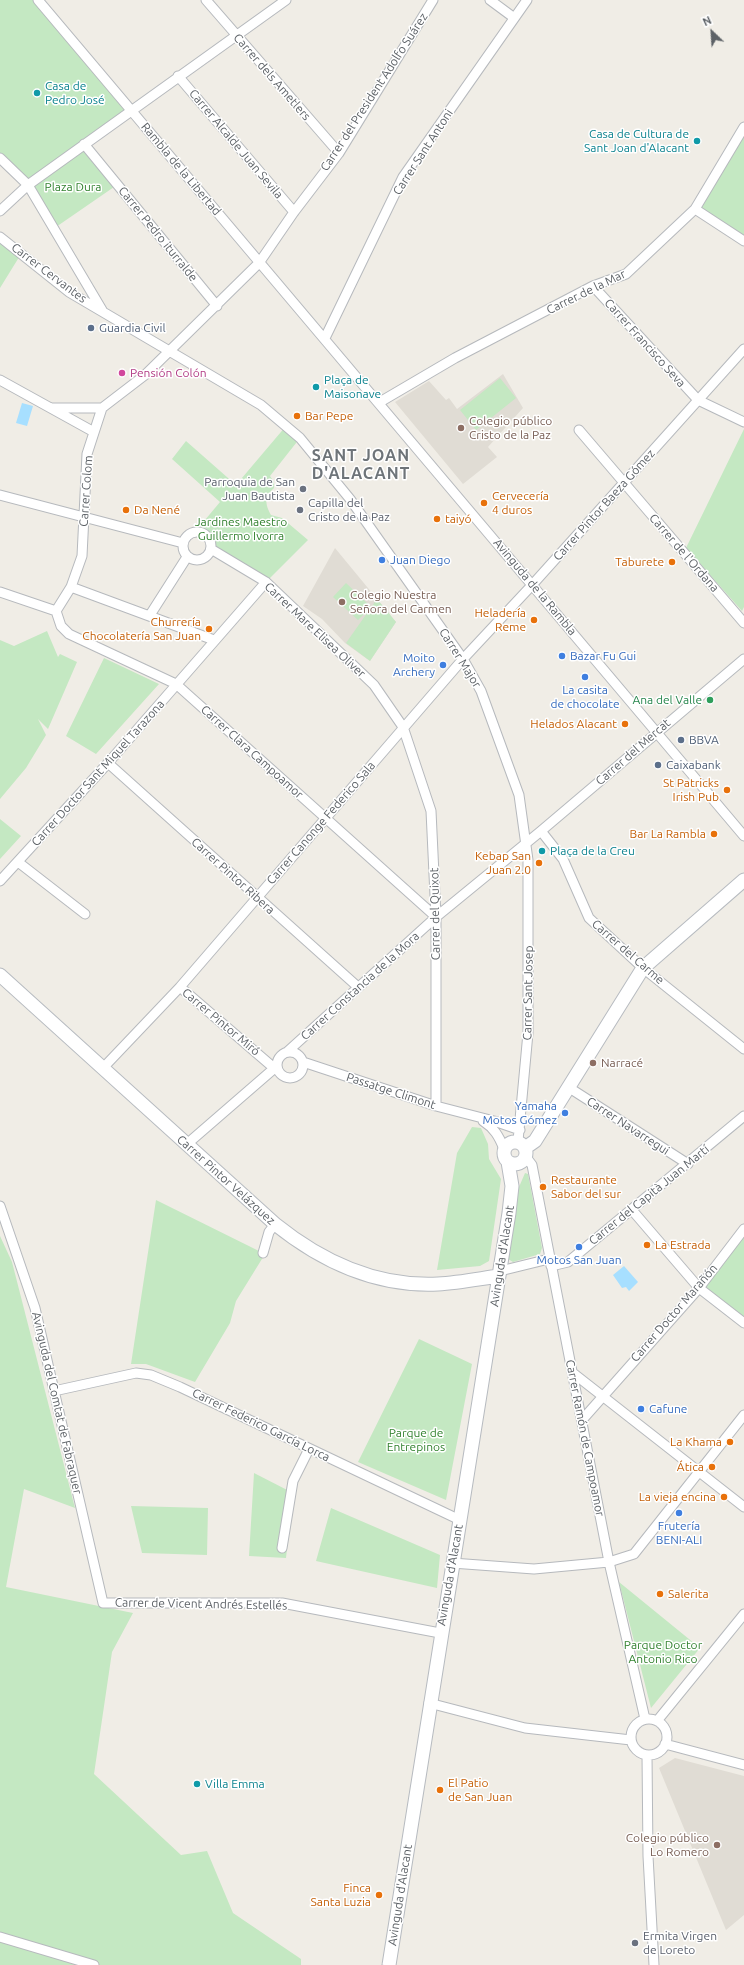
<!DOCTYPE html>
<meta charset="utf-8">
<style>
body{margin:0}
#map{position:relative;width:744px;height:1965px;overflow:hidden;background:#f0ede6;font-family:Ubuntu,sans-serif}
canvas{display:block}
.north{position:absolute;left:692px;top:12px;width:40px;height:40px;-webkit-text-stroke:3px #fff;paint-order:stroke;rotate:335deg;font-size:11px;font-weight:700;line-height:16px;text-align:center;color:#5d6267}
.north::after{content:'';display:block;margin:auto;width:14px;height:18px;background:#5d6267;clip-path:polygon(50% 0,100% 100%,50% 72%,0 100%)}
</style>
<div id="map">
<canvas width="744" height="1965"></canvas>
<div class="north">N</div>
</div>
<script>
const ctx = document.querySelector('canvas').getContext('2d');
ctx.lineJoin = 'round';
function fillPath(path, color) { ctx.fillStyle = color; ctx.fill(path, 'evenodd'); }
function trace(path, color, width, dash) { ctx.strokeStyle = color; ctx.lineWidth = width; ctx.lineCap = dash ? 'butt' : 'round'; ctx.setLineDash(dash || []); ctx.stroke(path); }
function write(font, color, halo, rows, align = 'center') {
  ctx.font = font + ' Ubuntu,sans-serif'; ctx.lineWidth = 3; ctx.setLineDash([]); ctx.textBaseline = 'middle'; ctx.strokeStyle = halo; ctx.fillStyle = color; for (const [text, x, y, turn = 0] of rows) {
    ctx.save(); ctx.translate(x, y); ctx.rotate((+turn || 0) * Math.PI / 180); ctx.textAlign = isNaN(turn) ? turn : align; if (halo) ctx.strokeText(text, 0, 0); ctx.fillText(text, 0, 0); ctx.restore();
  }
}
const education = new Path2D(`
 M503 374 523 408 488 447 497 457 463 484 395 402 429 381 446 400 449 398 457 409Z
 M335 548 396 622 370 661 345 643 322 619 303 606Z
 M675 1758 744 1776V1915L726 1930 659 1768Z`);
const green = new Path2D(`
 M0 0H38L132 110 28 185 0 158Z
 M744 127V241L695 209Z
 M83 151 114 187 56 227 33 187Z
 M0 237 21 254 0 288Z
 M500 378 516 398 476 430 460 410Z
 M286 426 300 438 270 476 274 482V488C264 497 265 504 271 515L282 518 308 540 266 582 211 549C211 537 206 534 195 532L220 502 172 459 186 441 236 485Z
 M744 429V607L742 611 686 548Z
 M346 583 371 607 358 620 333 597Z
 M377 599 396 622 370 661 346 643Z
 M47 631 58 657 60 654 77 662 48 729 38 719 46 735 26 768 0 799V640L14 646Z
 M104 658 159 684 96 754 66 736Z
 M0 819 21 836 0 859Z
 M472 1127 481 1128 488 1144 489 1159 501 1179 489 1261 480 1266 437 1270 457 1153Z
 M525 1173 528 1174 542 1248 540 1254 513 1262 508 1259 519 1187Z
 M156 1200 265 1254 236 1301 230 1323 195 1382 146 1364H131Z
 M744 1229V1323L699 1288Z
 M0 1236 12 1262 75 1508 24 1489 6 1587 133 1613 112 1652 94 1774 181 1855 207 1851 233 1913 301 1959V1965H0Z
 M419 1339 472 1364 446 1500 358 1462Z
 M254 1473 293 1493 286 1558 249 1556Z
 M131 1506 208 1508 207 1555 142 1553Z
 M331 1508 440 1555 437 1588 316 1561Z
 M619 1582 700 1648 651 1708Z`);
const water = new Path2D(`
 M22 403 33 406 27 426 16 423Z
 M624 1266 638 1282 629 1291 626 1287 622 1288 613 1275Z`);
const street = new Path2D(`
 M38 0C274 278 510 556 744 836
 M206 0 339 153
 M490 0 513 17
 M178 76 294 212
 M84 144 217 306
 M0 158 28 185 102 310
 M695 209 744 241
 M0 211 28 185 286 0
 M0 237 69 292 261 405 300 438 350 499 463 659 481 691 519 795 528 860V1033L518 1141
 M593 286 698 400 744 422
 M325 338 403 177 527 0
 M0 380 94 432
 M380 402 455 358 593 286 626 274 695 209 744 127
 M52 408H102
 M579 430 744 623
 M0 495 183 543
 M183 546a14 14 0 1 1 28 0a14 14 0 1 1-28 0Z
 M211 549 266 582 374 685 403 727 431 811 436 917V1106
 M71 587 214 640
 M0 592 56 611
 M56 611 71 587 82 556 87 454 102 408 145 375 259 263 294 212 339 153 433 0
 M56 611 61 626 69 634 176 684 436 917
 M150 615 187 557
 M108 763 358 987
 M541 831 563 859 589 918 643 968 744 1049
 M18 862 85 914
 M0 881 108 763 266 582
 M180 987 274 1068
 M277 1065a13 13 0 1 1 26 0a13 13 0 1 1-26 0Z
 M287 1052 436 917 541 831 744 659
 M303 1062 436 1106 494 1121 520 1130
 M103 1068 180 987 463 659 533 584 744 349
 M568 1087 688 1164
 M483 1121C494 1128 499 1136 504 1149
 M187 1144 277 1066
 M526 1157 532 1165 609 1562 645 1719
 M0 1206 35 1308 103 1603H282L440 1633
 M632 1210 699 1288 744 1323
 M263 1253 269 1232 275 1224
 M551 1266 568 1262 744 1116
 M500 1271 549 1259
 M573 1373 744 1507
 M54 1391 136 1373 151 1375 180 1387 460 1520
 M582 1420 699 1288 744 1229
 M282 1548 293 1481 309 1449
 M452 1563 534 1569 609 1562 634 1554 744 1415
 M429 1703 525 1728 631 1740
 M631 1737a18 18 0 1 1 36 0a18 18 0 1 1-36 0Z
 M657 1721 744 1614
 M665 1744 744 1765
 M647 1755 648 1856 654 1965
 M0 1937 94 1965`);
const secondary = new Path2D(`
 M0 975 275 1224C321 1261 376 1287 438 1284 458 1283 478 1279 499 1276
 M504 1153a11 11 0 1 1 22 0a11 11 0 1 1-22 0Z
 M525 1148 535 1141 643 968 744 880
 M389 1965C428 1714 467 1463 509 1213L512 1186 508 1162`);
const markers = [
 [37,93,4,"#0f9aa8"],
 [697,141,4,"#0f9aa8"],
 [91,328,4,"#5c6f8a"],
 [122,373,4,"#d1479c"],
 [316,387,4,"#0f9aa8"],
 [297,416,4,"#e8710a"],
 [461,428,4,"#8d6e63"],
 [303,489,4,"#6b7280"],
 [484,503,4,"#e8710a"],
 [126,510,4,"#e8710a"],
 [300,510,4,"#6b7280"],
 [437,519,4,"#e8710a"],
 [382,560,4,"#3f7fe0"],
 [672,562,4,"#e8710a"],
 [342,602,4,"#8d6e63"],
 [534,620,4,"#e8710a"],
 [209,629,4,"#e8710a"],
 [562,656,4,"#3f7fe0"],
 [443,665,4,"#3f7fe0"],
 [585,677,4,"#3f7fe0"],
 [710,700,4,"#2e9e5b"],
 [625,724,4,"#e8710a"],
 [681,740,4,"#5c6f8a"],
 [658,765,4,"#5c6f8a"],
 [727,790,4,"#e8710a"],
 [714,834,4,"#e8710a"],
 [542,851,4,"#0f9aa8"],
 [539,863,4,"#e8710a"],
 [593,1063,4,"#8d6e63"],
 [565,1113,4,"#3f7fe0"],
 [543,1187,4,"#e8710a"],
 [647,1245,4,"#e8710a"],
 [579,1247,4,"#3f7fe0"],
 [641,1409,4,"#3f7fe0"],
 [730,1442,4,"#e8710a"],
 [712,1467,4,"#e8710a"],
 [724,1497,4,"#e8710a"],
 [679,1513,4,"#3f7fe0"],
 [660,1594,4,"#e8710a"],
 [197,1784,4,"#0f9aa8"],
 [440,1790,4,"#e8710a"],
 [717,1845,4,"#8d6e63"],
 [379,1895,4,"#e8710a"],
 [635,1943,4,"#6b7280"]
];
const streetNames = [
 ["Carrer dels Ametlers",272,77,49],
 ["Carrer del President Adolfo Suárez",374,92,-57],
 ["Carrer Alcalde Juan Sevila",236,144,50],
 ["Carrer Sant Antoni",423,152,-57],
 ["Rambla de la Libertad",181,169,50],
 ["Carrer Pedro iturralde",158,234,51],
 ["Carrer Cervantes",49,273,37],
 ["Carrer de la Mar",586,292,-26],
 ["Carrer Francisco Seva",645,343,48],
 ["Carrer Colom",86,491,-86],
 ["Carrer Pintor Baeza Gómez",604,505,-48],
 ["Carrer de l'Ordana",684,553,49],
 ["Avinguda de la Rambla",535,587,50],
 ["Carrer Mare Elisea Oliver",315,630,43],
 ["Carrer Major",460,658,58],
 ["Carrer Clara Campoamor",252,752,42],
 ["Carrer del Mercat",633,752,-41],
 ["Carrer Doctor Sant Miquel Tarazona",98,773,-48],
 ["Carrer Canonge Federico Sala",321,823,-49],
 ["Carrer Pintor Ribera",233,876,42],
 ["Carrer del Quixot",435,914,-91],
 ["Carrer del Carme",628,952,41],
 ["Carrer Constancia de la Mora",360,986,-42],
 ["Carrer Sant Josep",528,993,-89],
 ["Carrer Pintor Miró",221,1022,40],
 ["Passatge Climont",391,1091,18],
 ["Carrer Navarregui",628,1126,33],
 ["Carrer Pintor Velázquez",226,1180,42],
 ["Carrer del Capità Juan Martí",649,1195,-39],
 ["Avinguda d'Alacant",502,1256,-81],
 ["Carrer Doctor Marañón",674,1313,-49],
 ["Avinguda del Comtat de Fabraquer",57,1403,77],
 ["Carrer Federico García Lorca",261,1425,26],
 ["Carrer Ramón de Campoamor",585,1438,79],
 ["Avinguda d'Alacant",450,1575,-80],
 ["Carrer de Vicent Andrés Estellés",201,1604,1],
 ["Avinguda d'Alacant",400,1895,-81]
];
const cultureNames = [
 ["Casa de",45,86],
 ["Pedro José",45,100],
 ["Casa de Cultura de",689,134,"right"],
 ["Sant Joan d'Alacant",689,148,"right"],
 ["Plaça de",324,380],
 ["Maisonave",324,394],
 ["Plaça de la Creu",550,851],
 ["Villa Emma",205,1784]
];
const parkNames = [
 ["Plaza Dura",73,187],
 ["Jardines Maestro",241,522],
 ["Guillermo Ivorra",241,536],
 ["Parque de",416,1433],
 ["Entrepinos",416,1447],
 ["Parque Doctor",663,1645],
 ["Antonio Rico",663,1659]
];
const serviceNames = [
 ["Guardia Civil",99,328],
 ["BBVA",689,740],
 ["Caixabank",666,765]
];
const hotelNames = [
 ["Pensión Colón",130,373]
];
const foodNames = [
 ["Bar Pepe",305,416,"left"],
 ["Cervecería",492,496,"left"],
 ["4 duros",492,510,"left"],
 ["Da Nené",134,510,"left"],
 ["taiyó",445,519,"left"],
 ["Taburete",664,562],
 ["Heladería",526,613],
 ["Reme",526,627],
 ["Churrería",201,622],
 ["Chocolatería San Juan",201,636],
 ["Helados Alacant",617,724],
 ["St Patricks",719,783],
 ["Irish Pub",719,797],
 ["Bar La Rambla",706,834],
 ["Kebap San",531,856],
 ["Juan 2.0",531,870],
 ["Restaurante",551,1180,"left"],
 ["Sabor del sur",551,1194,"left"],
 ["La Estrada",655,1245,"left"],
 ["La Khama",722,1442],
 ["Ática",704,1467],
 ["La vieja encina",716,1497],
 ["Salerita",668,1594,"left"],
 ["El Patio",448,1783,"left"],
 ["de San Juan",448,1797,"left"],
 ["Finca",371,1888],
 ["Santa Luzia",371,1902]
];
const educationNames = [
 ["Colegio público",469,421],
 ["Cristo de la Paz",469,435],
 ["Colegio Nuestra",350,595],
 ["Señora del Carmen",350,609],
 ["Narracé",601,1063],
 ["Colegio público",709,1838,"right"],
 ["Lo Romero",709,1852,"right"]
];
const worshipNames = [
 ["Parroquia de San",295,482,"right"],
 ["Juan Bautista",295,496,"right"],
 ["Capilla del",308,503],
 ["Cristo de la Paz",308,517],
 ["Ermita Virgen",643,1936],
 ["de Loreto",643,1950]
];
const shopNames = [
 ["Juan Diego",390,560],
 ["Bazar Fu Gui",570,656],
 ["Moito",435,658,"right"],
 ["Archery",435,672,"right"],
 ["La casita",585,690,"center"],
 ["de chocolate",585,704,"center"],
 ["Yamaha",557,1106,"right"],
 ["Motos Gómez",557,1120,"right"],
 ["Motos San Juan",579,1260,"center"],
 ["Cafune",649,1409],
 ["Frutería",679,1526,"center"],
 ["BENI-ALI",679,1540,"center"]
];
const leisureNames = [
 ["Ana del Valle",702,700]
];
const districtNames = [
 ["SANT JOAN",361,456],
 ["D'ALACANT",361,474]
];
fillPath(education, '#e0dcd4');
fillPath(green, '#c4e8c2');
fillPath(water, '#a7dfff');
trace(street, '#b6b9bd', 11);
trace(secondary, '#b7bbc0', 15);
trace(street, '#fff', 9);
trace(secondary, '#fff', 13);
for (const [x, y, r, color] of markers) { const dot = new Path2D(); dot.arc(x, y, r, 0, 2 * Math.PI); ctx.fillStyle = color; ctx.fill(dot); trace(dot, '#fff', 1.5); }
write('12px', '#5d6267', '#fff', streetNames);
write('12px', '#0d838f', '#fff', cultureNames, 'left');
write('12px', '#338230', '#fff', parkNames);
write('12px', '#4e5e75', '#fff', serviceNames, 'left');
write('12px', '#b23c85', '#fff', hotelNames, 'left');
write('12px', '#c56008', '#fff', foodNames, 'right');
write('12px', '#785e54', '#fff', educationNames, 'left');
write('12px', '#5b616d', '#fff', worshipNames, 'left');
write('12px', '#366cbe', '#fff', shopNames, 'left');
write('12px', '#27864d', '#fff', leisureNames, 'right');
ctx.letterSpacing = '1px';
write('bold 16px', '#6e7479', '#fff', districtNames);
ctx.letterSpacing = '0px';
</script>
